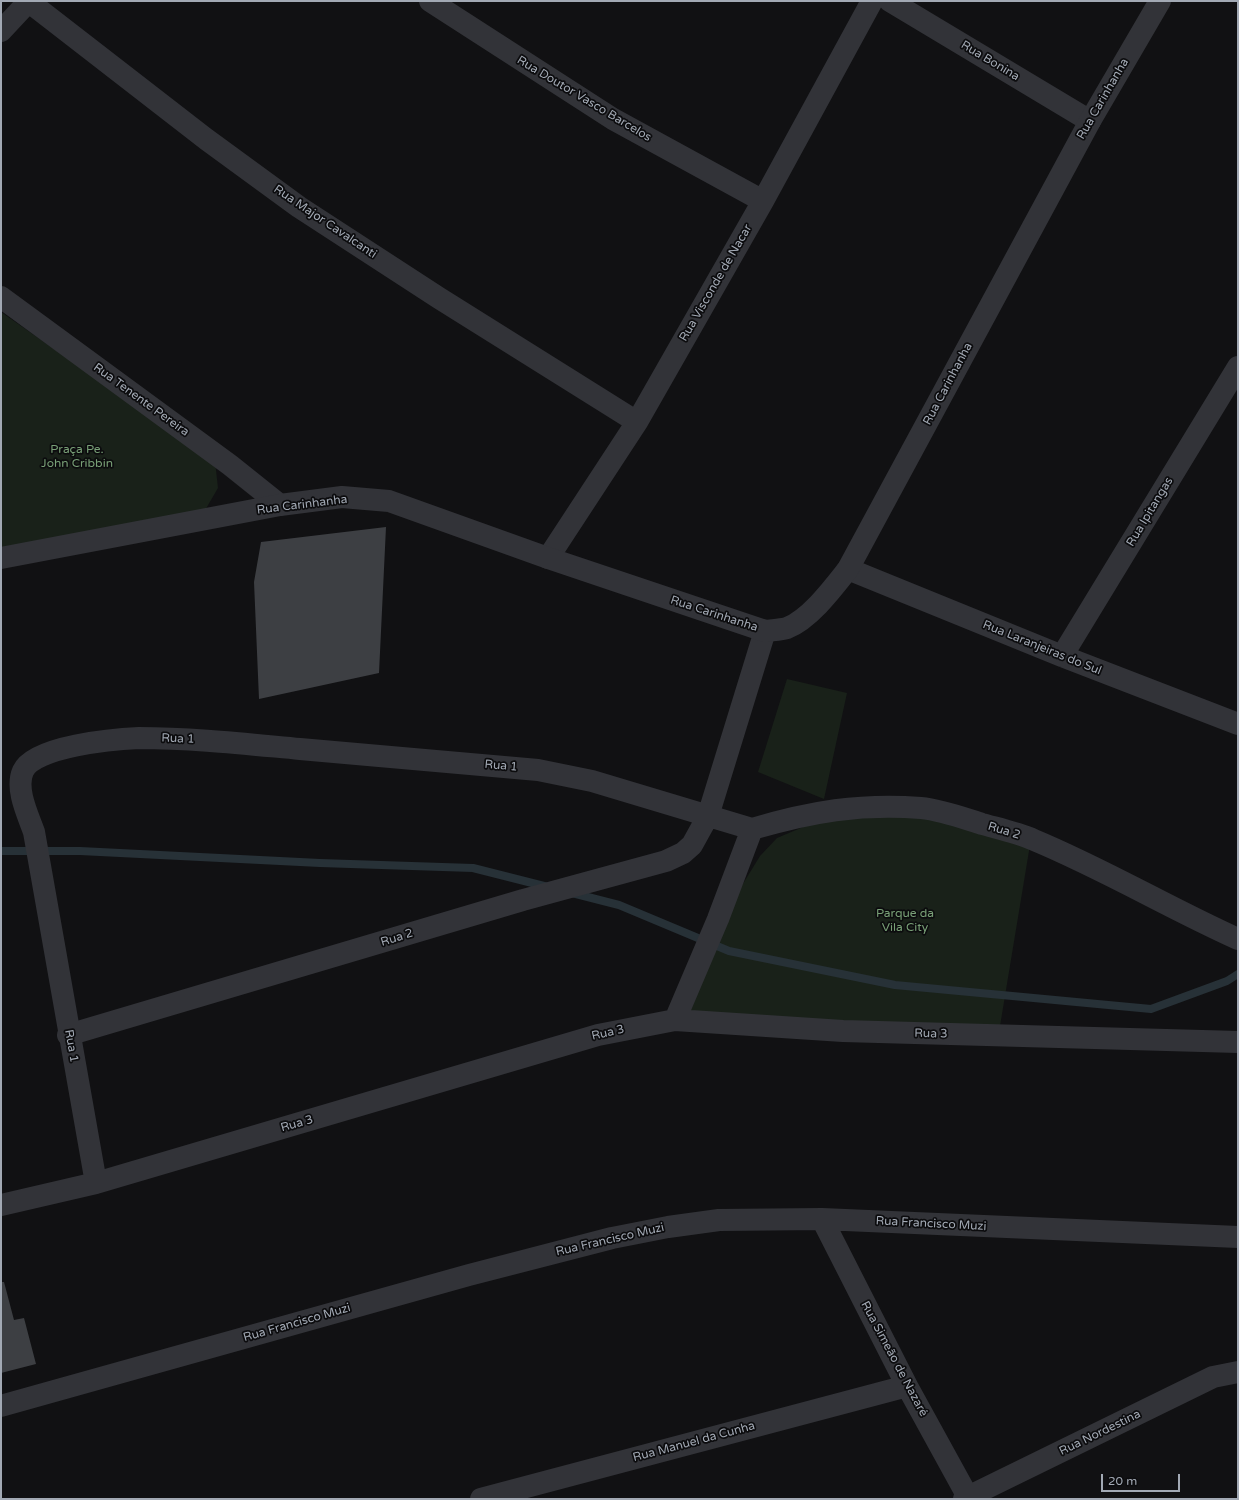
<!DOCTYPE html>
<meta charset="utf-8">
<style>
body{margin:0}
#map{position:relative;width:1239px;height:1500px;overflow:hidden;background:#111113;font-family:"Varela Round",sans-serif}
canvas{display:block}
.frame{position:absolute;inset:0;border:2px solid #a2a9b4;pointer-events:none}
.scale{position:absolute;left:1101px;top:1474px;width:79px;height:18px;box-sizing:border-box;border:2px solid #a2a9b4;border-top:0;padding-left:5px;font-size:12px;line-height:14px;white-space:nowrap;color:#a2a9b4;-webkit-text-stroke:3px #0c0c0e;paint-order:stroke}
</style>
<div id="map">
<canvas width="1239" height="1500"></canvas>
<div class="frame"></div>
<div class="scale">20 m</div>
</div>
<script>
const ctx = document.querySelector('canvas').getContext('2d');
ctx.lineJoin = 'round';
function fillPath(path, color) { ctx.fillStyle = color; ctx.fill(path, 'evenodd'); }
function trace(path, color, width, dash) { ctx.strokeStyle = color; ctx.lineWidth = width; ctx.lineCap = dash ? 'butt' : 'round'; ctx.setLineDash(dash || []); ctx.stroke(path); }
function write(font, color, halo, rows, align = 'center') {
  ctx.font = font + ' "Varela Round",sans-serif'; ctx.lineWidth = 3.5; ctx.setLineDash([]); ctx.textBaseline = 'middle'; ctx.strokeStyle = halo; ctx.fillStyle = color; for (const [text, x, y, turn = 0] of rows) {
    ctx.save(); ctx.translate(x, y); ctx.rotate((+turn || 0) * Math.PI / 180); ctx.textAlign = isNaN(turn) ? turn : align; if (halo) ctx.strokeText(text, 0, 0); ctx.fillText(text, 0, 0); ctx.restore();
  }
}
const green = new Path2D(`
 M1 312 215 461 218 488 204 512 1 548Z
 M787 679 847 693 824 799 758 772Z
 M908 813 1030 845 1000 1026 842 1025 684 1012 741 887 760 856 777 838 815 822Z`);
const stream = new Path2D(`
 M1 851H80L320 863 473 868 548 887
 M572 893 619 905 729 951 895 985 1151 1009 1227 981 1238 974`);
const building = new Path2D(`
 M386 527 379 673 259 699 254 582 261 542Z
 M1 1282H4L14 1320 24 1318 36 1364 1 1373Z`);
const minor = new Path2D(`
 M28 1 206 139 299 207 439 298 637 422
 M430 1 613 119 763 201
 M890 1 1090 121
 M1 31 29 1
 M1 297 230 465 280 505
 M548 558 637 422 763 201 872 1
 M848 569 1062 656 1238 724
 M1062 656 1238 367
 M752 829C810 812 860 803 921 808 942 810 963 818 982 824 1000 829 1018 833 1034 840 1104 869 1169 908 1238 939
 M675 1020 718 919 752 829
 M68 1035 523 900 666 861 683 853 692 845 708 816 765 631
 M96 1183 34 832C28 815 15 789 23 771 34 746 115 739 139 738 193 738 246 744 300 749 379 756 459 763 538 770L592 781 752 829
 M1 1205 96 1183 598 1035 675 1020 843 1031 1238 1042
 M822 1219 907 1386 968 1497
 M1 1406 469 1275 612 1238 668 1227 719 1220 822 1219 1238 1237
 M481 1499 907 1386
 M964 1499 1213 1377 1238 1372`);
const tertiary = new Path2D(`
 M1 558 280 505 342 497 389 501 548 558 765 631C772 630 781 630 787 628 810 619 833 588 848 569L1090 121 1160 1`);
const streetNames = [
 ["Rua Bonina",990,61,31],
 ["Rua Doutor Vasco Barcelos",584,99,31],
 ["Rua Carinhanha",1103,99,-60],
 ["Rua Major Cavalcanti",325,222,34],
 ["Rua Visconde de Nacar",716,283,-60],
 ["Rua Carinhanha",948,384,-62],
 ["Rua Tenente Pereira",141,400,36],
 ["Rua Carinhanha",302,505,-7],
 ["Rua Ipitangas",1150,512,-59],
 ["Rua Carinhanha",714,614,18],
 ["Rua Laranjeiras do Sul",1042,648,22],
 ["Rua 1",178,739,2],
 ["Rua 1",501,766,5],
 ["Rua 2",1004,831,17],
 ["Rua 2",397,938,-17],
 ["Rua 3",608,1033,-13],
 ["Rua 3",931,1034,1],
 ["Rua 1",71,1046,80],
 ["Rua 3",297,1124,-16],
 ["Rua Francisco Muzi",931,1224,3],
 ["Rua Francisco Muzi",610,1240,-13],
 ["Rua Francisco Muzi",297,1323,-16],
 ["Rua Simeão de Nazaré",894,1359,62],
 ["Rua Nordestina",1100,1433,-26],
 ["Rua Manuel da Cunha",694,1442,-15]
];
const parkNames = [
 ["Praça Pe.",77,450],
 ["John Cribbin",77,464],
 ["Parque da",905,914],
 ["Vila City",905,928]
];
fillPath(green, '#192119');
trace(stream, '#273137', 8);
fillPath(building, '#3d3f43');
trace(minor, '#323338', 22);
trace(tertiary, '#323338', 22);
write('12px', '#a2a9b4', '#0c0c0e', streetNames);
write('12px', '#79a077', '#0c0c0e', parkNames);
</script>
